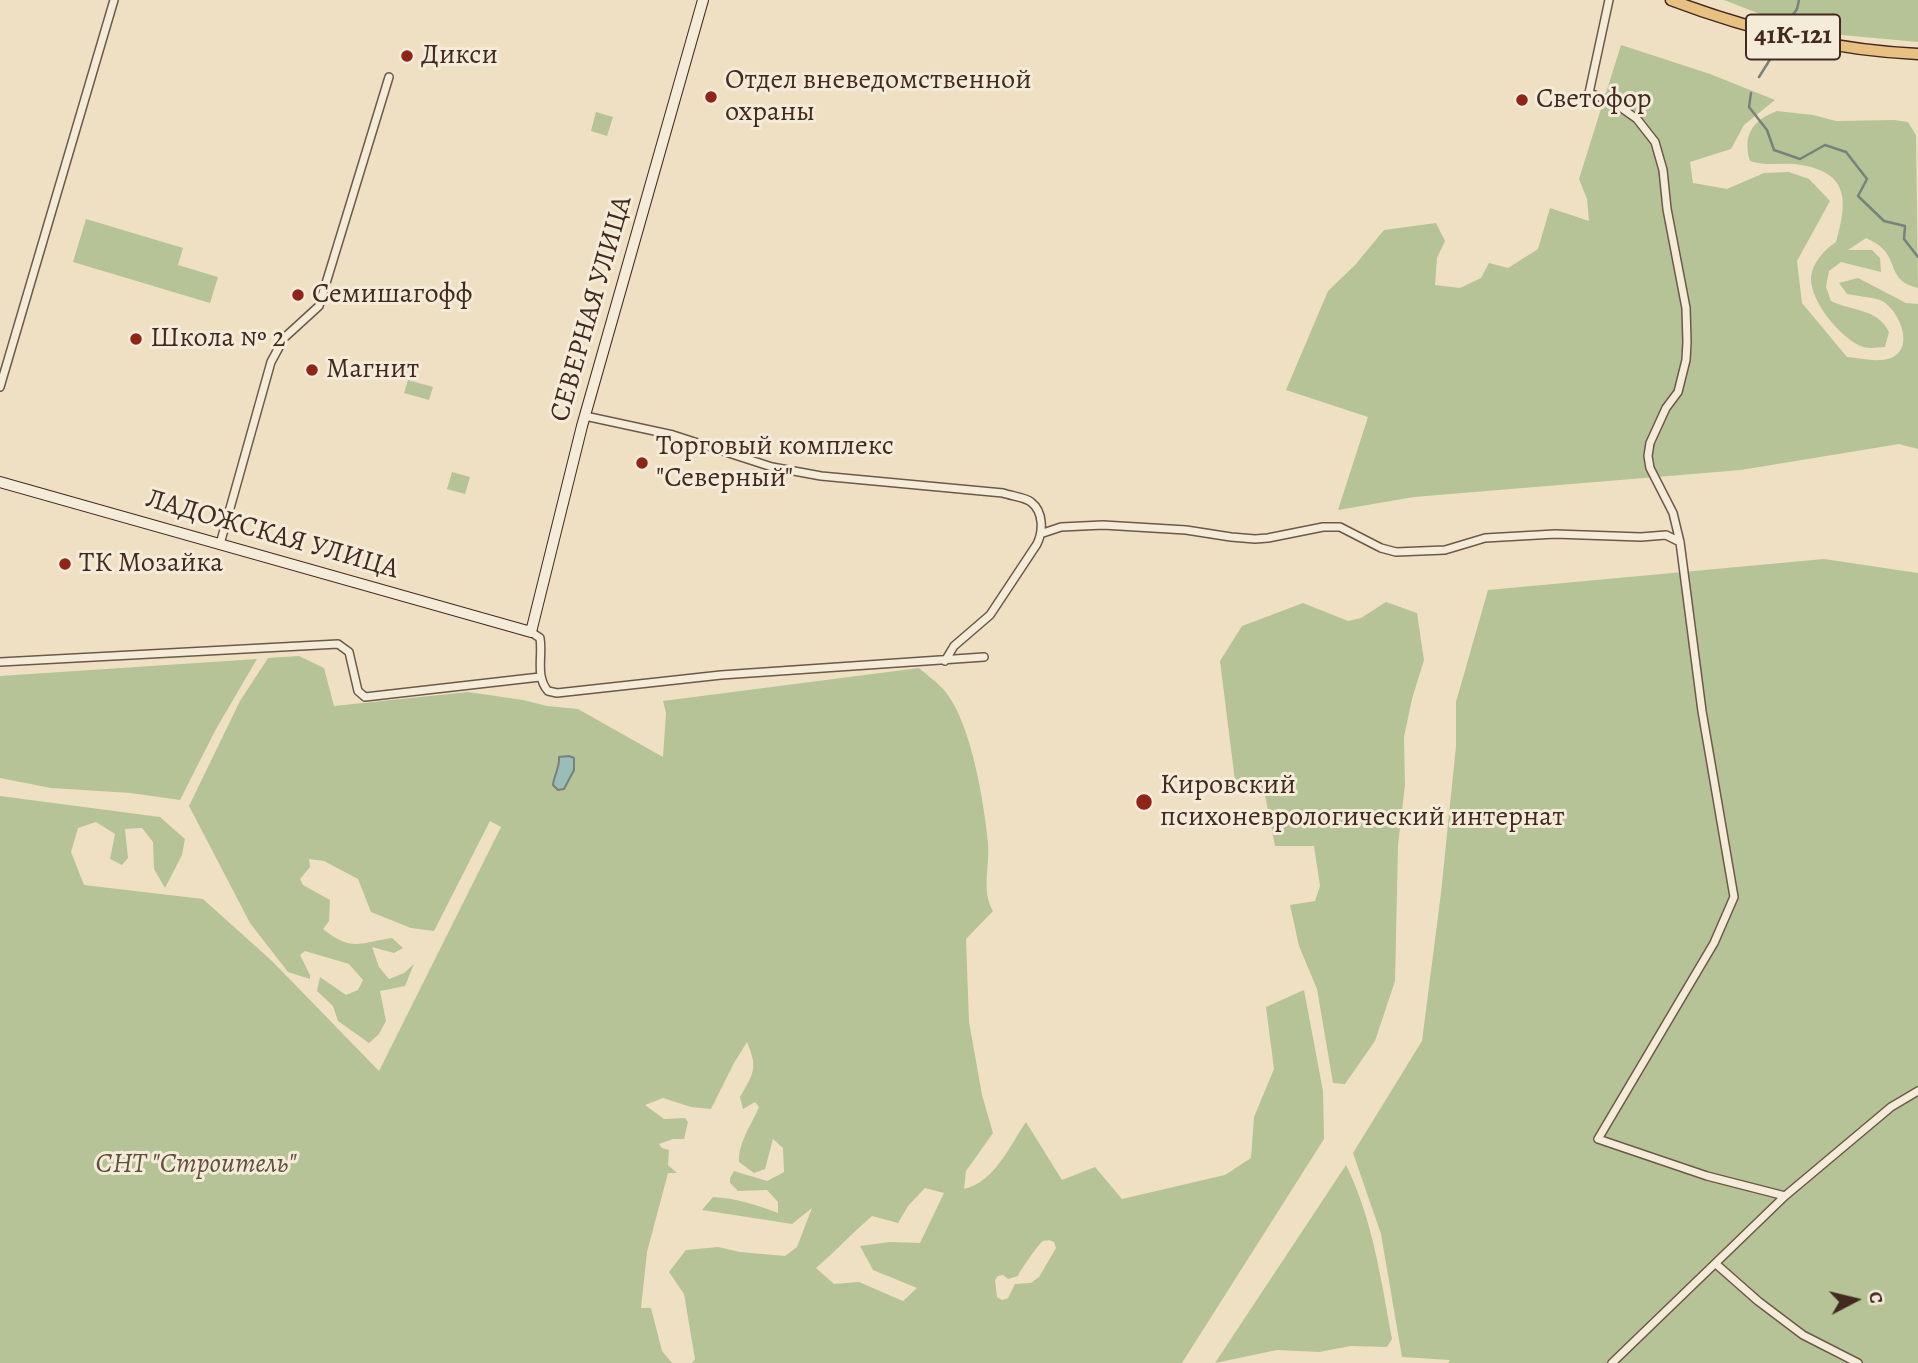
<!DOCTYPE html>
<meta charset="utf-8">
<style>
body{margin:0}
#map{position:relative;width:1918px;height:1363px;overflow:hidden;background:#efe0c4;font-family:Alegreya,serif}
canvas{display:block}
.north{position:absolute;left:1820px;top:1265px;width:70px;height:70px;-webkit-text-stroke:5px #f5ebd9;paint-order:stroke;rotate:83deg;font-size:19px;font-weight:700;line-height:28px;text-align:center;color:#422a20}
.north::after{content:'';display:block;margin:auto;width:24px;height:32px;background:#422a20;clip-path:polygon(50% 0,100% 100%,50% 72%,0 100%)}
</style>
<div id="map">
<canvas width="1918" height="1363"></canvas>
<div class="north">С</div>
</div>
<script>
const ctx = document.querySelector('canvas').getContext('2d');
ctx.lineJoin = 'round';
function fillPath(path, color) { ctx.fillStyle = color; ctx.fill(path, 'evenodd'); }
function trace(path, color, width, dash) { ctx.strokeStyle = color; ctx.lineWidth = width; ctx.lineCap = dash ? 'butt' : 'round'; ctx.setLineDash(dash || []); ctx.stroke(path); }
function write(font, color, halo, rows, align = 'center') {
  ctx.font = font + ' Alegreya,serif'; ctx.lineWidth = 6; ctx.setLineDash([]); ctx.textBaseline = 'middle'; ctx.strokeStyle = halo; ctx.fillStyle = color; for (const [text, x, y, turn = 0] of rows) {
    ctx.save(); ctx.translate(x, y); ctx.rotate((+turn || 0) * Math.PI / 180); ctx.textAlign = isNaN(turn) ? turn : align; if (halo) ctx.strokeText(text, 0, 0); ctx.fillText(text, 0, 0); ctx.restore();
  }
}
const green = new Path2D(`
 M1724 0H1918V42L1831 34 1773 19Z
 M1621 45 1710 74 1775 100 1744 125 1731 149 1690 162 1693 183 1727 189 1764 173 1789 172 1809 179 1830 201 1797 261 1802 303 1847 357C1861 358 1877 363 1891 358 1917 347 1897 307 1880 300 1870 297 1857 296 1847 294L1839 283 1858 278 1906 303 1918 304V449L1899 444 1741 470 1414 497 1338 510 1368 417 1286 390 1328 291 1355 265 1384 230 1436 223 1445 241 1437 258 1435 285 1460 288 1481 278 1489 263 1508 268 1538 249 1550 208 1589 221 1587 199 1579 179Z
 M1777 111 1813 115 1836 121 1894 120 1908 122 1916 135 1918 288C1888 281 1898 262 1881 247 1877 243 1870 240 1866 238L1848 250H1872L1880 258 1881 272 1841 262 1829 271 1826 287 1831 301C1854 312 1877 308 1889 332L1885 347C1878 347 1869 349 1863 347 1841 339 1810 301 1811 278 1812 263 1825 249 1836 242 1849 198 1848 170 1794 164 1779 163 1765 166 1750 161 1742 135 1753 120 1777 111Z
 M596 112 613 117 607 136 591 131Z
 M86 219 183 248 178 265 218 277 210 303 73 262Z
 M408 380 433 387 429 400 404 393Z
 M452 472 470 477 465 494 447 489Z
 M1824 559 1918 573V1363H1448L1450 1360 1402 1357 1381 1234 1353 1153 1422 1041 1441 893 1456 746V702L1488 590Z
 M1386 602 1417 613 1424 660 1412 699 1404 737 1405 785 1398 845 1395 981 1375 1041 1345 1084 1333 1083 1317 989 1299 946 1290 905 1315 901 1320 886 1314 846H1275L1265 795 1236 789 1220 661 1242 626 1303 603 1348 621 1361 618Z
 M299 656 324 668 334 706 468 692 523 700 547 706 578 709 663 757 666 713 663 701 919 668C927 675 937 682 944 690 971 721 984 802 988 843 990 866 981 890 993 911L966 939 969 1022 982 1095 993 1133 966 1171 964 1189C995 1182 1010 1145 1026 1122L1062 1180 1095 1167 1122 1199 1225 1175 1251 1158 1254 1117 1274 1069 1266 1007 1304 990 1323 1091 1324 1139 1182 1363H692L695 1359 684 1294 669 1272 686 1250 718 1247 740 1252 785 1256 797 1247 812 1208 792 1224 702 1210 713 1197C736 1198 757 1205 778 1213V1202L767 1190 738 1191 730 1183V1178L734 1171 767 1181 784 1172 783 1148 773 1139 765 1169 754 1173 739 1162C738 1143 752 1124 759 1107L755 1102 743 1109 740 1097C754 1073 758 1068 747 1042L734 1063 711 1109 691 1107 663 1098 645 1105 664 1119 685 1118 688 1122 684 1139H673L659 1144 662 1148 669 1150 668 1165 677 1173H668L647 1252 641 1308H651L662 1351 672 1363H0V796L160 817 185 839 182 855 165 888 154 869 153 842 142 828 125 829 128 858 122 865 110 859 115 834 96 822 78 828 71 852 84 885 203 899 272 961 379 1071 501 827 490 821 434 931 411 928 371 912 358 879 324 861 309 859 310 867 300 879 303 885 330 900 329 921 323 929C352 952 358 943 392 938L403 948 394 953 372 947 379 967 389 979 404 973 414 964 405 986 380 991 386 1021 379 1034 369 1043 338 1021 333 1006 317 991 320 977 346 995 358 990 363 980 349 964 305 951 300 955 310 975V979L288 972 250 923 189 806 240 701 268 658ZM925 1188 944 1193 920 1243 890 1242 860 1246 873 1270 917 1288 903 1301 859 1282 834 1284 816 1268C836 1251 852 1233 872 1216L898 1223 908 1206ZM1049 1240 1054 1242 1056 1248 1039 1277 1031 1283 1015 1284 1008 1298 1002 1300 997 1297 995 1280 998 1276 1003 1275 1008 1279 1018 1276C1019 1272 1040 1242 1043 1241 1045 1240 1047 1241 1049 1240Z
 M257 659 216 729 180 800 131 793 51 788 0 778V676Z
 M1346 1165C1373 1220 1381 1280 1392 1339L1387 1347 1351 1346 1319 1352 1277 1350 1215 1363Z`);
const water = new Path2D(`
 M569 756 574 758V770L564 789 558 790 553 785C554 775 560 767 559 757Z`);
const stream = new Path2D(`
 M1785 26 1797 9 1799 0
 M1759 77 1781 42
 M1751 93 1749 107 1767 130 1774 150 1800 159 1825 145 1846 152 1867 179 1858 196 1884 221 1905 226 1904 239 1918 257`);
const street = new Path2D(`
 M1609 0 1589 93 1613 102 1637 119 1655 142 1663 170 1667 209 1686 308 1687 342 1686 360 1678 392 1666 408 1650 443 1648 456 1650 468 1673 513 1680 542 1702 711 1734 897 1714 943 1598 1139 1707 1176 1785 1196
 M0 387 114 0
 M585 416 673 435 772 467 821 476 1003 493C1011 496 1025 497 1031 502 1044 512 1043 532 1037 544L990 615 954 646 945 661
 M1043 533 1061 527 1103 525 1186 530 1231 537 1255 539 1268 538 1323 527H1340L1381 548 1396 552 1445 550 1485 538 1555 534 1641 537 1666 535 1680 542
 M220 544 271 362 284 338 319 306 389 77
 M531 632 540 638C543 656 535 676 548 691L557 693 721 675 984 657
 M0 662 338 644 349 652 358 691 365 697 540 677
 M1716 1264 1758 1301 1803 1335 1858 1363
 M1612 1363 1785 1196 1891 1107 1918 1091`);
const secondary = new Path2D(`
 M0 482 531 632 582 426 703 0`);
const primary = new Path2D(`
 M1671 0C1750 30 1834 50 1918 54`);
const markers = [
 [407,56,7,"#8f2418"],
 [711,97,7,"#8f2418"],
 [1522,100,7,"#8f2418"],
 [298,295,7,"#8f2418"],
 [136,339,7,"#8f2418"],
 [312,370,7,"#8f2418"],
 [642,463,7,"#8f2418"],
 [65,564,7,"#8f2418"],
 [1144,802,9,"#8f2418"]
];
const shields = [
 [1793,37,94]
];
const shieldNames = [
 ["41К-121",1793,37]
];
const poiNames = [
 ["Дикси",421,56],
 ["Отдел вневедомственной",725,81],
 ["охраны",725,113],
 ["Светофор",1536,100],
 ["Семишагофф",312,295],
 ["Школа № 2",150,339],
 ["Магнит",326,370],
 ["Торговый комплекс",656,447],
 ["\"Северный\"",656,479],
 ["ТК Мозайка",79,564],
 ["Кировский",1160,786],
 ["психоневрологический интернат",1160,818]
];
const streetNames = [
 ["СЕВЕРНАЯ УЛИЦА",592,309,-74],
 ["ЛАДОЖСКАЯ УЛИЦА",272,535,16]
];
const parkNames = [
 ["СНТ \"Строитель\"",196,1165]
];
fillPath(green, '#b5c397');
fillPath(water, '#9abdb7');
trace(water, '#77827b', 2);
trace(stream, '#77827b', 2.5);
trace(street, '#6d5849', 10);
trace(secondary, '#422a20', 12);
trace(primary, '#422a20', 13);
trace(street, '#f5ebd9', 7);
trace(secondary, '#f5ebd9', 10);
trace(primary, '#e8c082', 10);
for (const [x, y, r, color] of markers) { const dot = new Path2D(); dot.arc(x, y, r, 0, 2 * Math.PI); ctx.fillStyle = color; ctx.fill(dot); trace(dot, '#f5ebd9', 2.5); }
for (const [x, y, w] of shields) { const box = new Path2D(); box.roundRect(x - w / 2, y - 22.5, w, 45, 5); ctx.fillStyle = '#f5ebd9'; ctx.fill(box); trace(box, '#422a20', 2); }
write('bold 26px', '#422a20', null, shieldNames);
write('28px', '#422a20', '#f5ebd9', poiNames, 'left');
write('28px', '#422a20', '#f5ebd9', streetNames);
write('italic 28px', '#5f503e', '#f5ebd9', parkNames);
</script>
